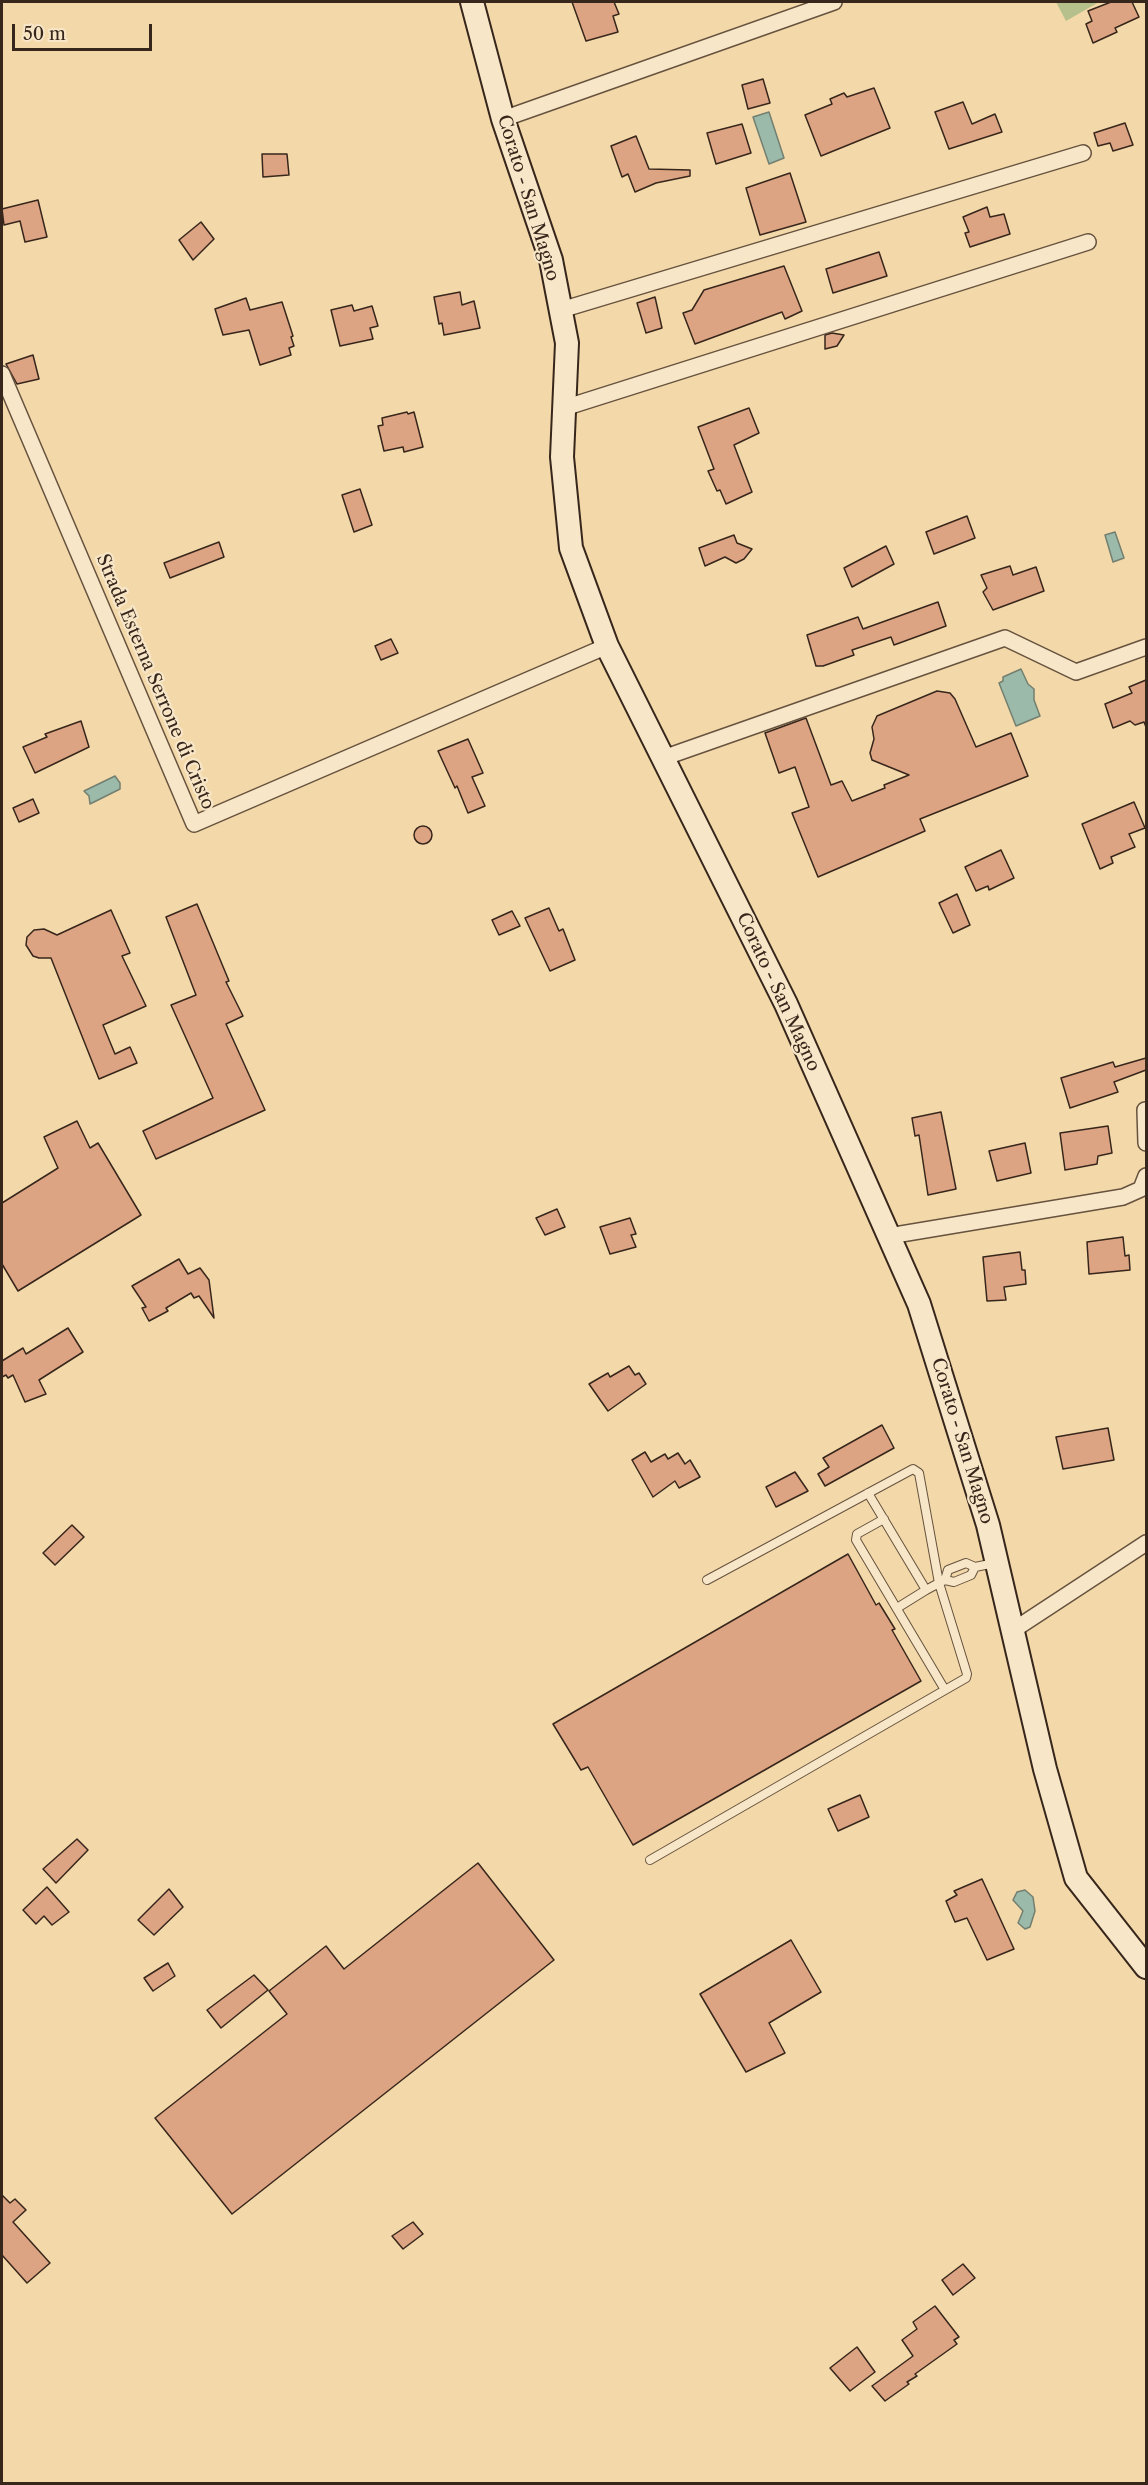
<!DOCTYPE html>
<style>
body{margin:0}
#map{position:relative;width:1148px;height:2485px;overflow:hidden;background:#f3d8a9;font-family:"Libre Caslon Text",serif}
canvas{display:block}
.frame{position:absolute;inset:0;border:3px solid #37261b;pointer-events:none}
.scale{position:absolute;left:12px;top:24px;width:140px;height:27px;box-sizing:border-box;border:3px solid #37261b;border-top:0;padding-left:8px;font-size:18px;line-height:21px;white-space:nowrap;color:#37261b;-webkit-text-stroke:4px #f7e6c7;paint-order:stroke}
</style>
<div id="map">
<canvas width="1148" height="2485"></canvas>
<div class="frame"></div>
<div class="scale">50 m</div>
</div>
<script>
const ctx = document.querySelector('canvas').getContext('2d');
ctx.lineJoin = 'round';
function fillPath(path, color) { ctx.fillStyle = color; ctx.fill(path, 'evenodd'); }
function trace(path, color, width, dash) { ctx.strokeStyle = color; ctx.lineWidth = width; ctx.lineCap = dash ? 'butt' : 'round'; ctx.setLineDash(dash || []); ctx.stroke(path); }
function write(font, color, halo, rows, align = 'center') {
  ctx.font = font + ' "Libre Caslon Text",serif'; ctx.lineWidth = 4.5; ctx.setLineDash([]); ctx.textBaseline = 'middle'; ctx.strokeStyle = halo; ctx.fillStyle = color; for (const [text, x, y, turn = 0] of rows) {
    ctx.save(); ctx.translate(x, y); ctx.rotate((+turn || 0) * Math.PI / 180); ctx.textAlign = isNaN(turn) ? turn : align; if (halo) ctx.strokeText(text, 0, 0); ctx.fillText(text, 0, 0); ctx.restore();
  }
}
const green = new Path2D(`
 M1056 2H1099L1066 21Z`);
const water = new Path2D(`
 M769 112 784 158 769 164 753 117Z
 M1115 532 1124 558 1113 562 1105 535Z
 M1021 669 1028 684 1034 689V700L1040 716 1016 726 999 683 1003 681V677Z
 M115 776 120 783V789L90 804 89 796 84 791Z
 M1025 1890 1033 1897 1035 1911 1030 1927 1025 1929 1018 1923 1023 1911 1013 1900 1017 1892Z`);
const building = new Path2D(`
 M572 2H614L619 14 613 16 618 32 586 41Z
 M1111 2H1132L1139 17 1115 28 1117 32 1093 43 1086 24 1092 21 1088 11Z
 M763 79 770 103 748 109 742 85Z
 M874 88 890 128 821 156 805 115 832 104 830 99 844 93 847 97Z
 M963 102 972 124 995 114 1002 132 949 149 935 112Z
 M1125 123 1133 145 1113 151 1110 143 1098 146 1094 133Z
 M742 124 751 153 716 164 707 133Z
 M636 136 649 169 690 170V176L656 183 635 192 628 174 622 177 611 146Z
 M262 154H287L289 175 263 177Z
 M790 173 806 222 760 235 746 188Z
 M38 200 47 237 25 242 20 221 4 225 2 209Z
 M987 207 990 217 1004 214 1010 234 970 247 965 233 969 232 963 217Z
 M201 222 214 239 193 260 179 240Z
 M879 252 887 276 833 293 826 269Z
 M784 266 802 311 785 319 782 312 695 344 683 313 692 310 704 290Z
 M460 292 462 305 474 301 480 328 444 335 442 323 439 324 434 297Z
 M655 297 662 328 646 333 637 303Z
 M246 298 250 310 282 302 293 336 291 337 294 346 289 348 291 355 260 365 249 330 223 335 215 309Z
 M352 305 354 311 372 306 378 326 370 328 373 339 340 346 331 310Z
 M832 333 844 335 837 346 825 349V335Z
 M33 355 39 379 17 384 6 364Z
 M749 408 759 433 734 445 752 492 726 504 720 490 717 491 708 471 714 469 698 427Z
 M407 412 408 414 414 412 423 447 404 452 403 447 384 451 378 426 383 425 382 418Z
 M360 489 372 525 354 532 342 495Z
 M967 516 975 538 934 554 926 532Z
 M734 535 737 543 752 549 744 559 736 563 725 557 705 566 699 548Z
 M219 542 224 557 170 578 164 563Z
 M886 546 894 564 852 587 844 568Z
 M1010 566 1013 575 1036 567 1044 591 993 610 983 592 987 588 981 575Z
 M938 602 946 626 894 645 891 637 852 650 854 655 823 666H816L807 635 858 617 863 629Z
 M391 639 398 653 381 660 375 646Z
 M1146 680V727L1144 722 1135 725 1130 721 1113 728 1105 704 1132 693 1129 687Z
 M937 691 950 693 955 699 976 747 1011 733 1028 776 920 819 925 831 818 877 792 813 809 807 795 767 779 773 765 733 806 718 831 785 842 781 852 801 885 788 884 785 909 775 872 760 870 753 874 739 872 727 877 716Z
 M81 721 89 747 35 773 23 747 47 737 45 734Z
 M468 739 483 773 472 777 485 806 468 813 457 786 455 788 438 751Z
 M33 799 39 813 19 822 13 808Z
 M1134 802 1145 828 1129 834 1135 847 1111 857 1113 863 1100 869 1082 824Z
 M414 835a9 9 0 1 1 18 0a9 9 0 1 1-18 0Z
 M1001 850 1014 878 989 890 988 886 976 891 965 867Z
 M957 894 970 925 953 933 939 903Z
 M197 904 229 981 226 982 243 1016 226 1024 265 1110 156 1159 143 1131 213 1098 171 1005 196 995 166 917Z
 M549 908 559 931 563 929 575 960 550 971 525 918Z
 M111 910 130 953 122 956 146 1006 103 1025 115 1054 130 1047 137 1063 99 1079 51 958H39L33 956 26 945 27 937 34 930 44 929 57 935Z
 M512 911 520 926 499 935 492 920Z
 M1146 1058V1070L1114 1082 1118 1092 1070 1108 1061 1078 1113 1062 1115 1067Z
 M941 1112 956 1189 928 1195 919 1135 915 1136 912 1118Z
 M77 1121 90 1148 98 1143 141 1215 18 1291 2 1264V1203L58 1168 44 1137Z
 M1108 1126 1112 1153 1098 1156 1097 1164 1065 1170 1060 1133Z
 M1025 1143 1031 1173 997 1181 989 1151Z
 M557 1209 565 1227 545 1235 536 1218Z
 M630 1218 636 1234 631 1235 636 1247 610 1254 600 1227Z
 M1123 1237 1125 1256 1129 1255 1130 1270 1089 1274 1087 1242Z
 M1020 1252 1022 1270H1025L1026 1284 1004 1287 1006 1300 987 1301 983 1257Z
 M179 1259 188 1274 200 1268 209 1280 214 1318 199 1296 194 1298 191 1293 166 1308 168 1311 149 1321 142 1308 146 1307 132 1286Z
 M68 1328 83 1352 39 1380 46 1394 25 1402 13 1375 8 1378 6 1375 2 1377V1361L23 1348 26 1354Z
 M629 1366 635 1375 639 1373 646 1384 608 1411 589 1384 608 1373 610 1377Z
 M882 1425 894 1448 825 1486 818 1474 829 1467 823 1458Z
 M1108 1428 1114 1460 1063 1469 1056 1437Z
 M645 1452 651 1462 665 1454 668 1459 678 1453 685 1464 690 1460 700 1477 679 1488 675 1481 653 1497 632 1460Z
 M795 1472 808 1491 776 1507 766 1487Z
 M72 1525 84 1537 55 1565 43 1553Z
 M848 1554 876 1605 879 1603 895 1629 892 1630 921 1681 633 1845 588 1767 581 1770 553 1724Z
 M860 1795 869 1817 838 1831 828 1809Z
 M77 1839 88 1850 56 1883 43 1869Z
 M478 1863 554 1960 232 2214 155 2118 287 2014 269 1991 326 1946 344 1969Z
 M982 1879 1014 1949 987 1960 967 1918 955 1922 946 1901 957 1895 954 1891Z
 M47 1887 69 1912 52 1925 44 1916 36 1924 23 1910Z
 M169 1889 183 1907 154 1935 138 1920Z
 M791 1940 821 1992 769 2023 785 2053 746 2072 700 1994Z
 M168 1963 175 1976 153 1991 144 1978Z
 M254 1975 268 1990 221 2028 207 2010Z
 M2 2195 10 2203 15 2199 26 2210 13 2222 50 2263 27 2283 2 2255Z
 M413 2222 423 2234 403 2249 392 2236Z
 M963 2264 975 2278 953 2295 942 2280Z
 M935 2306 959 2337 954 2340 957 2344 915 2374 917 2376 907 2382 909 2384 885 2401 872 2386 913 2356 902 2340 917 2329 913 2322Z
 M857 2347 875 2372 850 2391 830 2368Z`);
const lane = new Path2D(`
 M884 1519 857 1534 856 1540 945 1690 966 1678 967 1674 939 1583 945 1580 948 1570 966 1563 975 1567 995 1563
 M707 1580 913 1469 919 1473 939 1583 926 1590 868 1493
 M945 1580 954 1582 971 1575 975 1567
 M897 1608 926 1590
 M650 1860 945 1690`);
const street = new Path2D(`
 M503 119 834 2
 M561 310 1083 153
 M2 374 194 824 607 646
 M564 408 1088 242
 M663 758 1005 638 1076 672 1146 647
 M1145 1110 1146 1143
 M889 1236 1123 1197 1141 1189 1146 1176
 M1012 1631 1146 1543`);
const secondary = new Path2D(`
 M472 2 503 119 551 260 567 343 562 457 571 548 607 646 786 1004 919 1304 988 1525 1045 1769 1076 1878 1146 1967`);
const streetNames = [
 ["Corato - San Magno",528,198,73],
 ["Strada Esterna Serrone di Cristo",155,682,67],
 ["Corato - San Magno",778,992,65],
 ["Corato - San Magno",962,1441,73]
];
fillPath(green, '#b5c08c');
fillPath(water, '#9bbaa9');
trace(water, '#737f70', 1.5);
fillPath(building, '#dda483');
trace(building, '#37261b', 1.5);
trace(lane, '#66523e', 10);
trace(street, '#66523e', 18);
trace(secondary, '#37261b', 26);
trace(lane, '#f7e6c7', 8);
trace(street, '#f7e6c7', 15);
trace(secondary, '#f7e6c7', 22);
write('18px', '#37261b', '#f7e6c7', streetNames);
</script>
